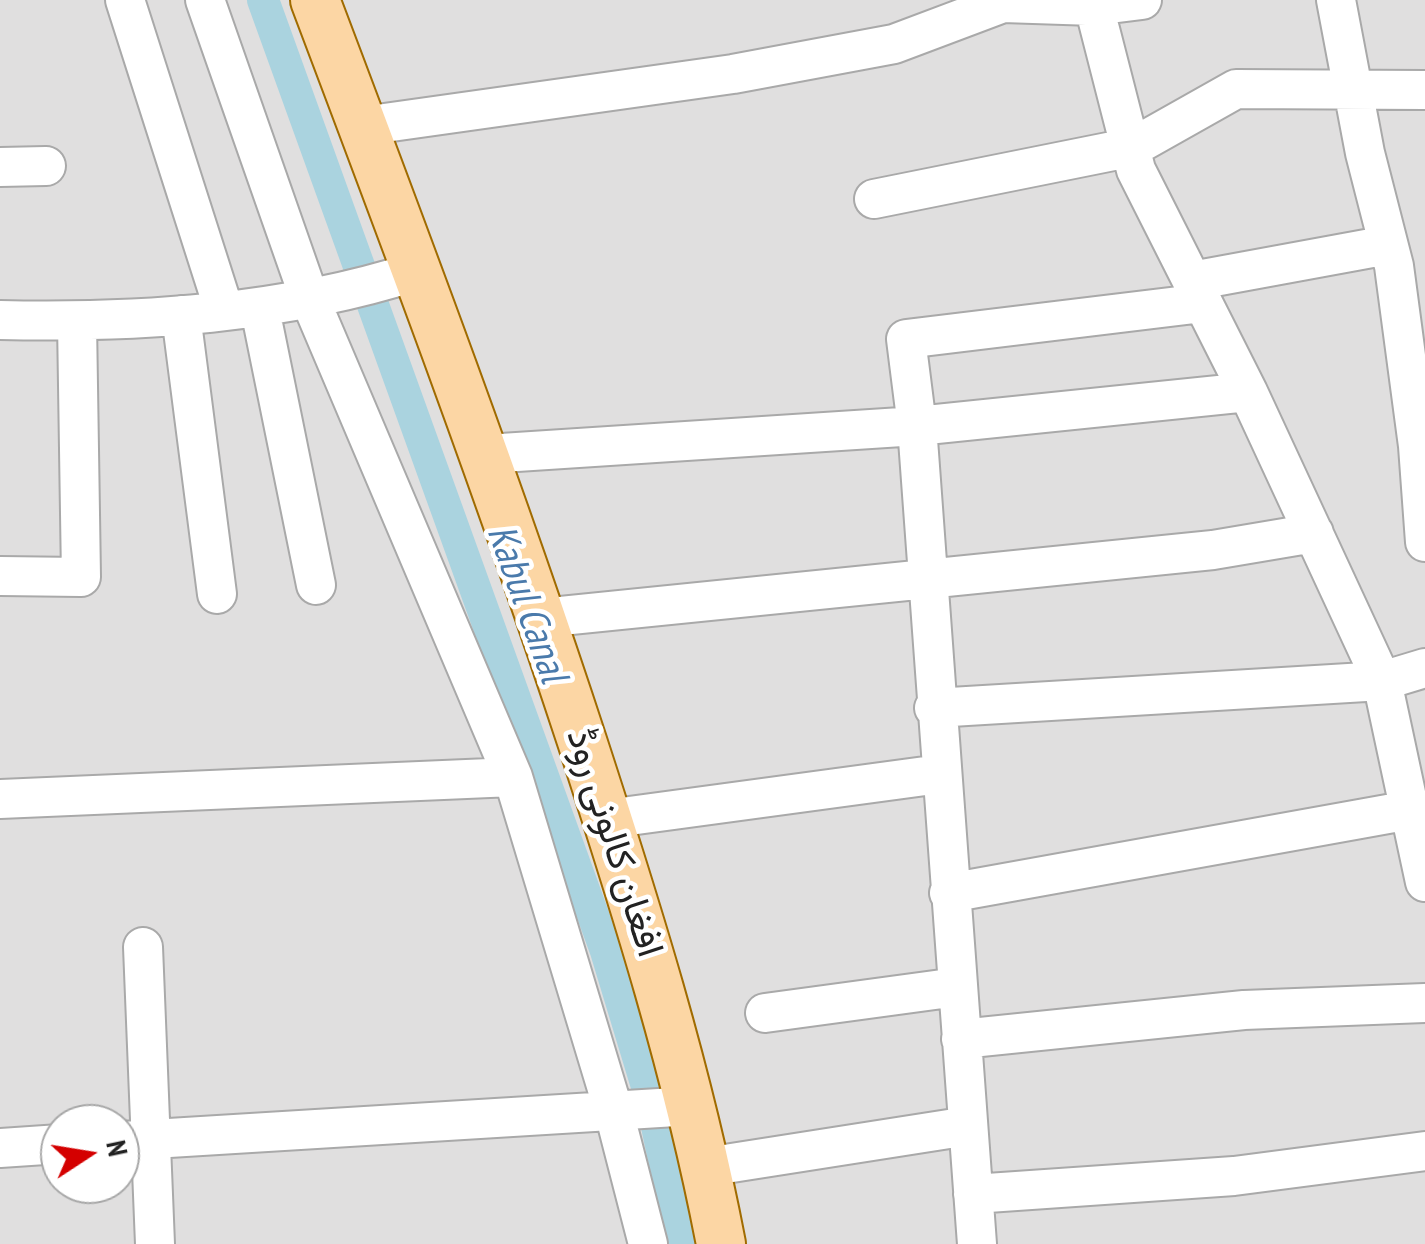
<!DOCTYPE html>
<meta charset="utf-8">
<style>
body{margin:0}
#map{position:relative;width:1425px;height:1244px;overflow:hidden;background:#f2efe9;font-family:"PT Sans Narrow",sans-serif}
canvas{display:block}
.north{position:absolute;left:40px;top:1104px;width:100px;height:100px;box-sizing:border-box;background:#fff;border:2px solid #a7a7a7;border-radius:50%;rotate:78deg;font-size:28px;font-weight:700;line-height:40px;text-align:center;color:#222}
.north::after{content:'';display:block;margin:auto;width:35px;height:45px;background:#d40000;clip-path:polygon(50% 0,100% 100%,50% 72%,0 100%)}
</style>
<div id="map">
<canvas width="1425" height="1244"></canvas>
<div class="north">N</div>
</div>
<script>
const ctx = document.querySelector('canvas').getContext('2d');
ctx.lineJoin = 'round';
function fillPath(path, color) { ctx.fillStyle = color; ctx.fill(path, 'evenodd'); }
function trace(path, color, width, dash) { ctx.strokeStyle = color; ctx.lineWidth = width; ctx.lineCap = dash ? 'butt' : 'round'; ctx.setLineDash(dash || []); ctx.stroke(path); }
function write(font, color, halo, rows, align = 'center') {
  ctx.font = font + ' "PT Sans Narrow",Vazirmatn,sans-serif'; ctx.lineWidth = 9; ctx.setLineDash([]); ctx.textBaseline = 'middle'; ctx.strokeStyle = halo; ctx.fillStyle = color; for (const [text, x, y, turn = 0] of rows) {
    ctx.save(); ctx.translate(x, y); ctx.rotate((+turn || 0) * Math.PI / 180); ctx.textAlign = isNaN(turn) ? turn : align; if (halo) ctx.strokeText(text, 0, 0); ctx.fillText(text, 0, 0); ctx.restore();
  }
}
const residential = new Path2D(`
 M0 0H1425V1244H0ZM60 1124H120V1184H60Z`);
const canal = new Path2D(`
 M263 0 606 951 652 1103 682 1244`);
const minor = new Path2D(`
 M125 0 224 310
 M205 0 309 297 513 777 614 1112 648 1244
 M1336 0 1365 153 1394 266 1418 446 1425 542
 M1094 6 1136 170 1248 392 1382 681 1425 882
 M363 126 733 74 894 44 1003 3 1094 6 1142 0
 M0 167 46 166
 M874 199 1133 147 1236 89 1425 90
 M1192 281 1388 245
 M1203 303 906 339 917 426 1248 392
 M260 309 316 585
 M181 315 217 594
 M0 320C140 323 283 314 417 271
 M486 454 917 426 977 1244
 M0 576 81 577 77 322
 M541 618 1213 550 1314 533
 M934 708 1382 681 1425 668
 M0 799 513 777
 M607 819 940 774
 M949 893 1410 810
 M143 947 155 1244
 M765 1013 957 987
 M961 1039 1244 1010 1425 1003
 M120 1141 692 1106
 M0 1148 60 1144
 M706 1167 968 1126
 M973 1194 1234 1176 1425 1151`);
const major = new Path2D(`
 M315 0C408 246 500 491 582 741 636 907 688 1072 721 1244`);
const streetNames = [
 ["افغان کالونی روڈ",614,843,72]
];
const waterNames = [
 ["Kabul Canal",526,604,70]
];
fillPath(residential, '#e0dfdf');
trace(canal, '#aad3df', 32);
trace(minor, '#a9a9a9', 42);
trace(major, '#a06b00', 52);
trace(minor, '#fff', 38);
trace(major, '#fcd6a4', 48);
write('38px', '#222', '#fff', streetNames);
write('italic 40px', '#4a7aab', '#fff', waterNames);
</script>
